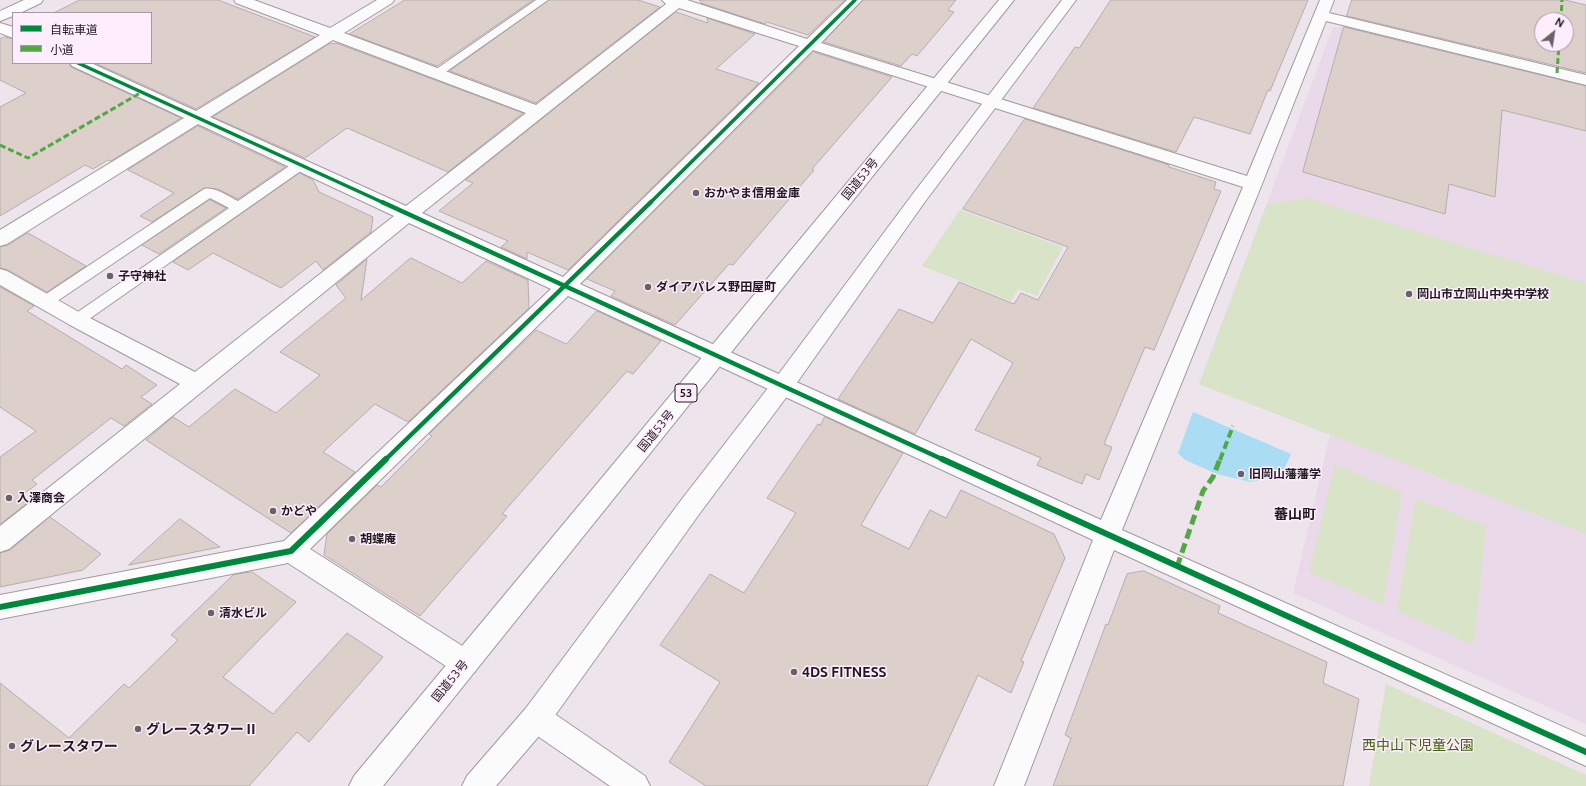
<!DOCTYPE html>
<meta charset="utf-8">
<style>
body{margin:0}
#map{position:relative;width:1586px;height:786px;overflow:hidden;background:#ede4ec;font-family:Ubuntu,"Noto Sans JP",sans-serif}
canvas{display:block}
.legend{position:absolute;left:12px;top:12px;width:140px;height:52px;box-sizing:border-box;background:#feedfd;border:1px solid #a599a5;margin:0;padding:5px 7px;list-style:none;font-size:12px;color:#201a20}
.legend li{display:flex;align-items:center;gap:8px;height:20px}
.legend b{width:20px;border:1px solid #a599a5}
.north{position:absolute;left:1534px;top:12px;width:40px;height:40px;box-sizing:border-box;background:#feedfd;border:1px solid #a599a5;border-radius:50%;rotate:30deg;font-size:11px;font-weight:700;line-height:16px;text-align:center;color:#201a20}
.north::after{content:'';display:block;margin:auto;width:14px;height:18px;background:#686167;clip-path:polygon(50% 0,100% 100%,50% 72%,0 100%)}
</style>
<div id="map">
<canvas width="1586" height="786"></canvas>
<ul class="legend">
<li><b style="height:5px;background:#00873e"></b>自転車道</li>
<li><b style="height:5px;background:#52a943"></b>小道</li>
</ul>
<div class="north">N</div>
</div>
<script>
const ctx = document.querySelector('canvas').getContext('2d');
ctx.lineJoin = 'round';
function fillPath(path, color) { ctx.fillStyle = color; ctx.fill(path, 'evenodd'); }
function trace(path, color, width, dash) { ctx.strokeStyle = color; ctx.lineWidth = width; ctx.lineCap = dash ? 'butt' : 'round'; ctx.setLineDash(dash || []); ctx.stroke(path); }
function write(font, color, halo, rows, align = 'center') {
  ctx.font = font + ' Ubuntu,"Noto Sans JP",sans-serif'; ctx.lineWidth = 3; ctx.setLineDash([]); ctx.textBaseline = 'middle'; ctx.strokeStyle = halo; ctx.fillStyle = color; for (const [text, x, y, turn = 0] of rows) {
    ctx.save(); ctx.translate(x, y); ctx.rotate((+turn || 0) * Math.PI / 180); ctx.textAlign = isNaN(turn) ? turn : align; if (halo) ctx.strokeText(text, 0, 0); ctx.fillText(text, 0, 0); ctx.restore();
  }
}
const built = new Path2D(`
 M1333 27H1346L1586 87V724L1293 593 1330 435 1199 384Z`);
const green = new Path2D(`
 M1307 198 1586 283V534L1199 384 1267 204Z
 M960 210 1063 247 1037 296 1018 289 1011 301 922 266Z
 M1335 465 1402 492 1383 605 1309 572Z
 M1416 498 1486 526 1474 645 1397 611Z
 M1386 684 1586 775V786H1369Z`);
const water = new Path2D(`
 M1193 412 1291 454 1281 476 1251 482 1217 474 1185 460 1178 453Z`);
const building = new Path2D(`
 M80 0H218L315 37 196 109 95 63H151V13H54Z
 M405 0H533L437 66 350 34Z
 M549 0H638L660 7 536 103 450 71Z
 M700 0H845L808 35 767 22 765 24 701 3Z
 M863 0H956L948 10 954 12 917 56 912 54 901 66 824 42Z
 M1111 0H1308L1270 91 1268 90 1250 134 1194 117 1176 152 1033 108 1075 47 1079 48Z
 M1352 0H1565L1586 5V73L1347 16ZM1542 20H1566V44H1542Z
 M676 12 708 23 707 18 755 34 716 69 759 83 568 270 527 252V259L501 247 508 241 439 211 473 183 466 180Z
 M1344 27 1586 86V131L1502 110 1495 197 1449 184 1445 214 1303 172Z
 M5 37 13 39V63H69L71 67 181 118 111 161 108 160 93 169 85 165 0 216V107L26 93 0 80V39Z
 M331 43 334 44 336 43 523 113 448 172 347 128 305 158 213 117Z
 M814 52 892 77 812 169 814 170 733 265 729 264 675 325 611 296 615 291 587 279Z
 M1025 119 1169 165V167L1216 182 1214 189 1221 191 1154 350 1145 347 1104 444 1112 447 1099 480 1086 474 1082 484 1037 465 1041 458 975 430 1013 363 971 339 915 434 838 399 899 309 933 323 959 282 1014 304 1021 293 1038 300 1068 247 963 209Z
 M198 126 285 167 238 199 218 189 204 188 152 222 140 216 174 193 128 170Z
 M300 173 313 180 319 192 373 217 371 232 323 270 316 261 281 288 213 253 188 270 173 262Z
 M210 200 226 208 159 254 142 245Z
 M28 233 86 266 47 292 8 270 0 268V247L8 245Z
 M411 258 462 283 486 261 528 280 529 308 408 422 375 404 323 452 355 472 291 533 146 440 173 417 189 427 235 389 276 413 320 375 280 352 346 298 336 285 367 259 361 300Z
 M0 287 34 306 27 311 122 369 126 365 157 385 141 397 152 404 124 426 111 418 32 480 37 484 21 496 29 502 0 524V457L36 431 0 407Z
 M597 311 661 341 633 374 627 371 502 514 507 516 420 616 324 555 327 534 377 485 381 487 432 436 429 434 536 330 566 344Z
 M825 417 903 453 861 525 909 549 930 510 946 518 961 490 1054 534 1065 558 1021 661 1024 662 1011 693 978 675 927 786H706L669 762 720 682 660 645 710 574 744 593 796 513 767 498 818 424 820 425Z
 M50 517 101 554 83 570 0 587V553L10 550Z
 M180 519 220 547 129 565Z
 M1144 571 1220 606 1218 613 1327 662 1323 683 1359 699 1343 786H1053L1071 738 1065 735 1106 624 1108 625 1127 574Z
 M252 572 296 602 223 677 273 714 347 633 383 657 309 742 297 732 249 786H0V683L69 738 124 684 129 688 178 640 171 635 233 575Z`);
const service = new Path2D(`
 M536 0H548L440 76H432L430 74 432 72Z
 M300 161 305 162 306 165 305 168 82 324 77 326 72 324 70 320 72 316 229 208 210 198 50 306 45 307 40 306 38 302 40 298 204 189C215 186 229 197 238 201L295 162Z`);
const minor = new Path2D(`
 M24 0H43L41 3 20 13H13V16L0 21V11Z
 M234 0H254L330 28 377 0H394L392 3 344 33 536 105 666 4 662 0H687L807 39 847 0H862L821 43 1247 176 1320 0H1334L1329 13 1586 75V85L1326 21 1262 184 1122 530 1586 737V766L1114 550 1024 786H994L1093 540 568 296 310 549 475 654 479 663 475 672 465 676 455 672 288 563 0 619V595L284 541 551 289 409 223 9 549 0 552V526L180 384 70 325 0 285V269L7 271 84 315 195 372 394 216 198 124 7 244 0 246V230L184 118 72 66 70 63H91L196 111 320 35 236 3ZM679 8 799 46 563 277 422 213ZM333 40 526 113 406 206 210 117ZM813 50 1243 187 1101 520 580 284Z
 M0 23 13 27V38L0 33Z
 M536 704 546 708 645 776 650 786H610L526 728 522 718 526 708Z`);
const trunk = new Path2D(`
 M999 0H1014L383 786H349L354 776Z
 M1062 0H1076L924 203 791 391 700 513 546 728 496 786H462L467 776 526 708 682 499 775 379 912 195Z`);
const quietFar2 = new Path2D(`
 M1561 20 1562 0
 M1557 73 1559 44
 M0 145 28 158 142 92`);
const quietFar1 = new Path2D(`
 M1220 460 1233 426`);
const quiet = new Path2D(`
 M1177 567 1203 491 1213 477 1220 459`);
const cyclewayFar2 = new Path2D(`
 M78 63 384 203
 M650 203 855 0`);
const cyclewayFar1 = new Path2D(`
 M382 202 944 460
 M385 460 651 202`);
const cycleway = new Path2D(`
 M942 459 1586 752
 M0 607 291 551 386 459`);
const markers = [
 [696,193,4,"#686167"],
 [110,276,4,"#686167"],
 [648,287,4,"#686167"],
 [1409,294,4,"#686167"],
 [1241,474,4,"#686167"],
 [9,498,4,"#686167"],
 [273,511,4,"#686167"],
 [352,539,4,"#686167"],
 [211,613,4,"#686167"],
 [794,672,4,"#686167"],
 [138,729,4,"#686167"],
 [12,746,4,"#686167"]
];
const shields = [
 [686,393,22]
];
const shieldNames = [
 ["53",686,393]
];
const streetNames = [
 ["国道53号",860,179,-51],
 ["国道53号",656,431,-51],
 ["国道53号",450,681,-51]
];
const poiNames = [
 ["おかやま信用金庫",704,193],
 ["子守神社",118,276],
 ["ダイアパレス野田屋町",656,287],
 ["岡山市立岡山中央中学校",1417,294],
 ["旧岡山藩藩学",1249,474],
 ["入澤商会",17,498],
 ["かどや",281,511],
 ["胡蝶庵",360,539],
 ["清水ビル",219,613]
];
const quarterNames = [
 ["蕃山町",1295,514]
];
const nearPoinames = [
 ["4DS FITNESS",802,672],
 ["グレースタワーⅡ",146,729],
 ["グレースタワー",20,746]
];
const nearParknames = [
 ["西中山下児童公園",1418,745]
];
fillPath(built, '#eadae9');
fillPath(green, '#d8e3c8');
fillPath(water, '#aaddf3');
fillPath(building, '#ddd0ca');
trace(building, '#b4adad', 1);
trace(service, '#a19aa0', 2);
trace(minor, '#a19aa0', 2);
trace(trunk, '#a19aa0', 2);
fillPath(service, '#fcfbfc');
fillPath(minor, '#fcfbfc');
fillPath(trunk, '#fcfbfc');
trace(quietFar2, '#52a943', 3, [6, 3]);
trace(quietFar1, '#52a943', 4, [8, 4]);
trace(quiet, '#52a943', 5, [10, 5]);
trace(cyclewayFar2, '#00873e', 3.5);
trace(cyclewayFar1, '#00873e', 4.5);
trace(cycleway, '#00873e', 6);
for (const [x, y, r, color] of markers) { const dot = new Path2D(); dot.arc(x, y, r, 0, 2 * Math.PI); ctx.fillStyle = color; ctx.fill(dot); trace(dot, '#feedfd', 1.5); }
for (const [x, y, w] of shields) { const box = new Path2D(); box.roundRect(x - w / 2, y - 9, w, 18, 3); ctx.fillStyle = '#feedfd'; ctx.fill(box); trace(box, '#201a20', 1); }
write('bold 11px', '#201a20', null, shieldNames);
write('12px', '#201a20', '#feedfd', streetNames);
write('bold 12px', '#201a20', '#feedfd', poiNames, 'left');
write('bold 14px', '#201a20', '#feedfd', quarterNames);
write('bold 14px', '#201a20', '#feedfd', nearPoinames, 'left');
write('14px', '#41620b', '#feedfd', nearParknames);
</script>
